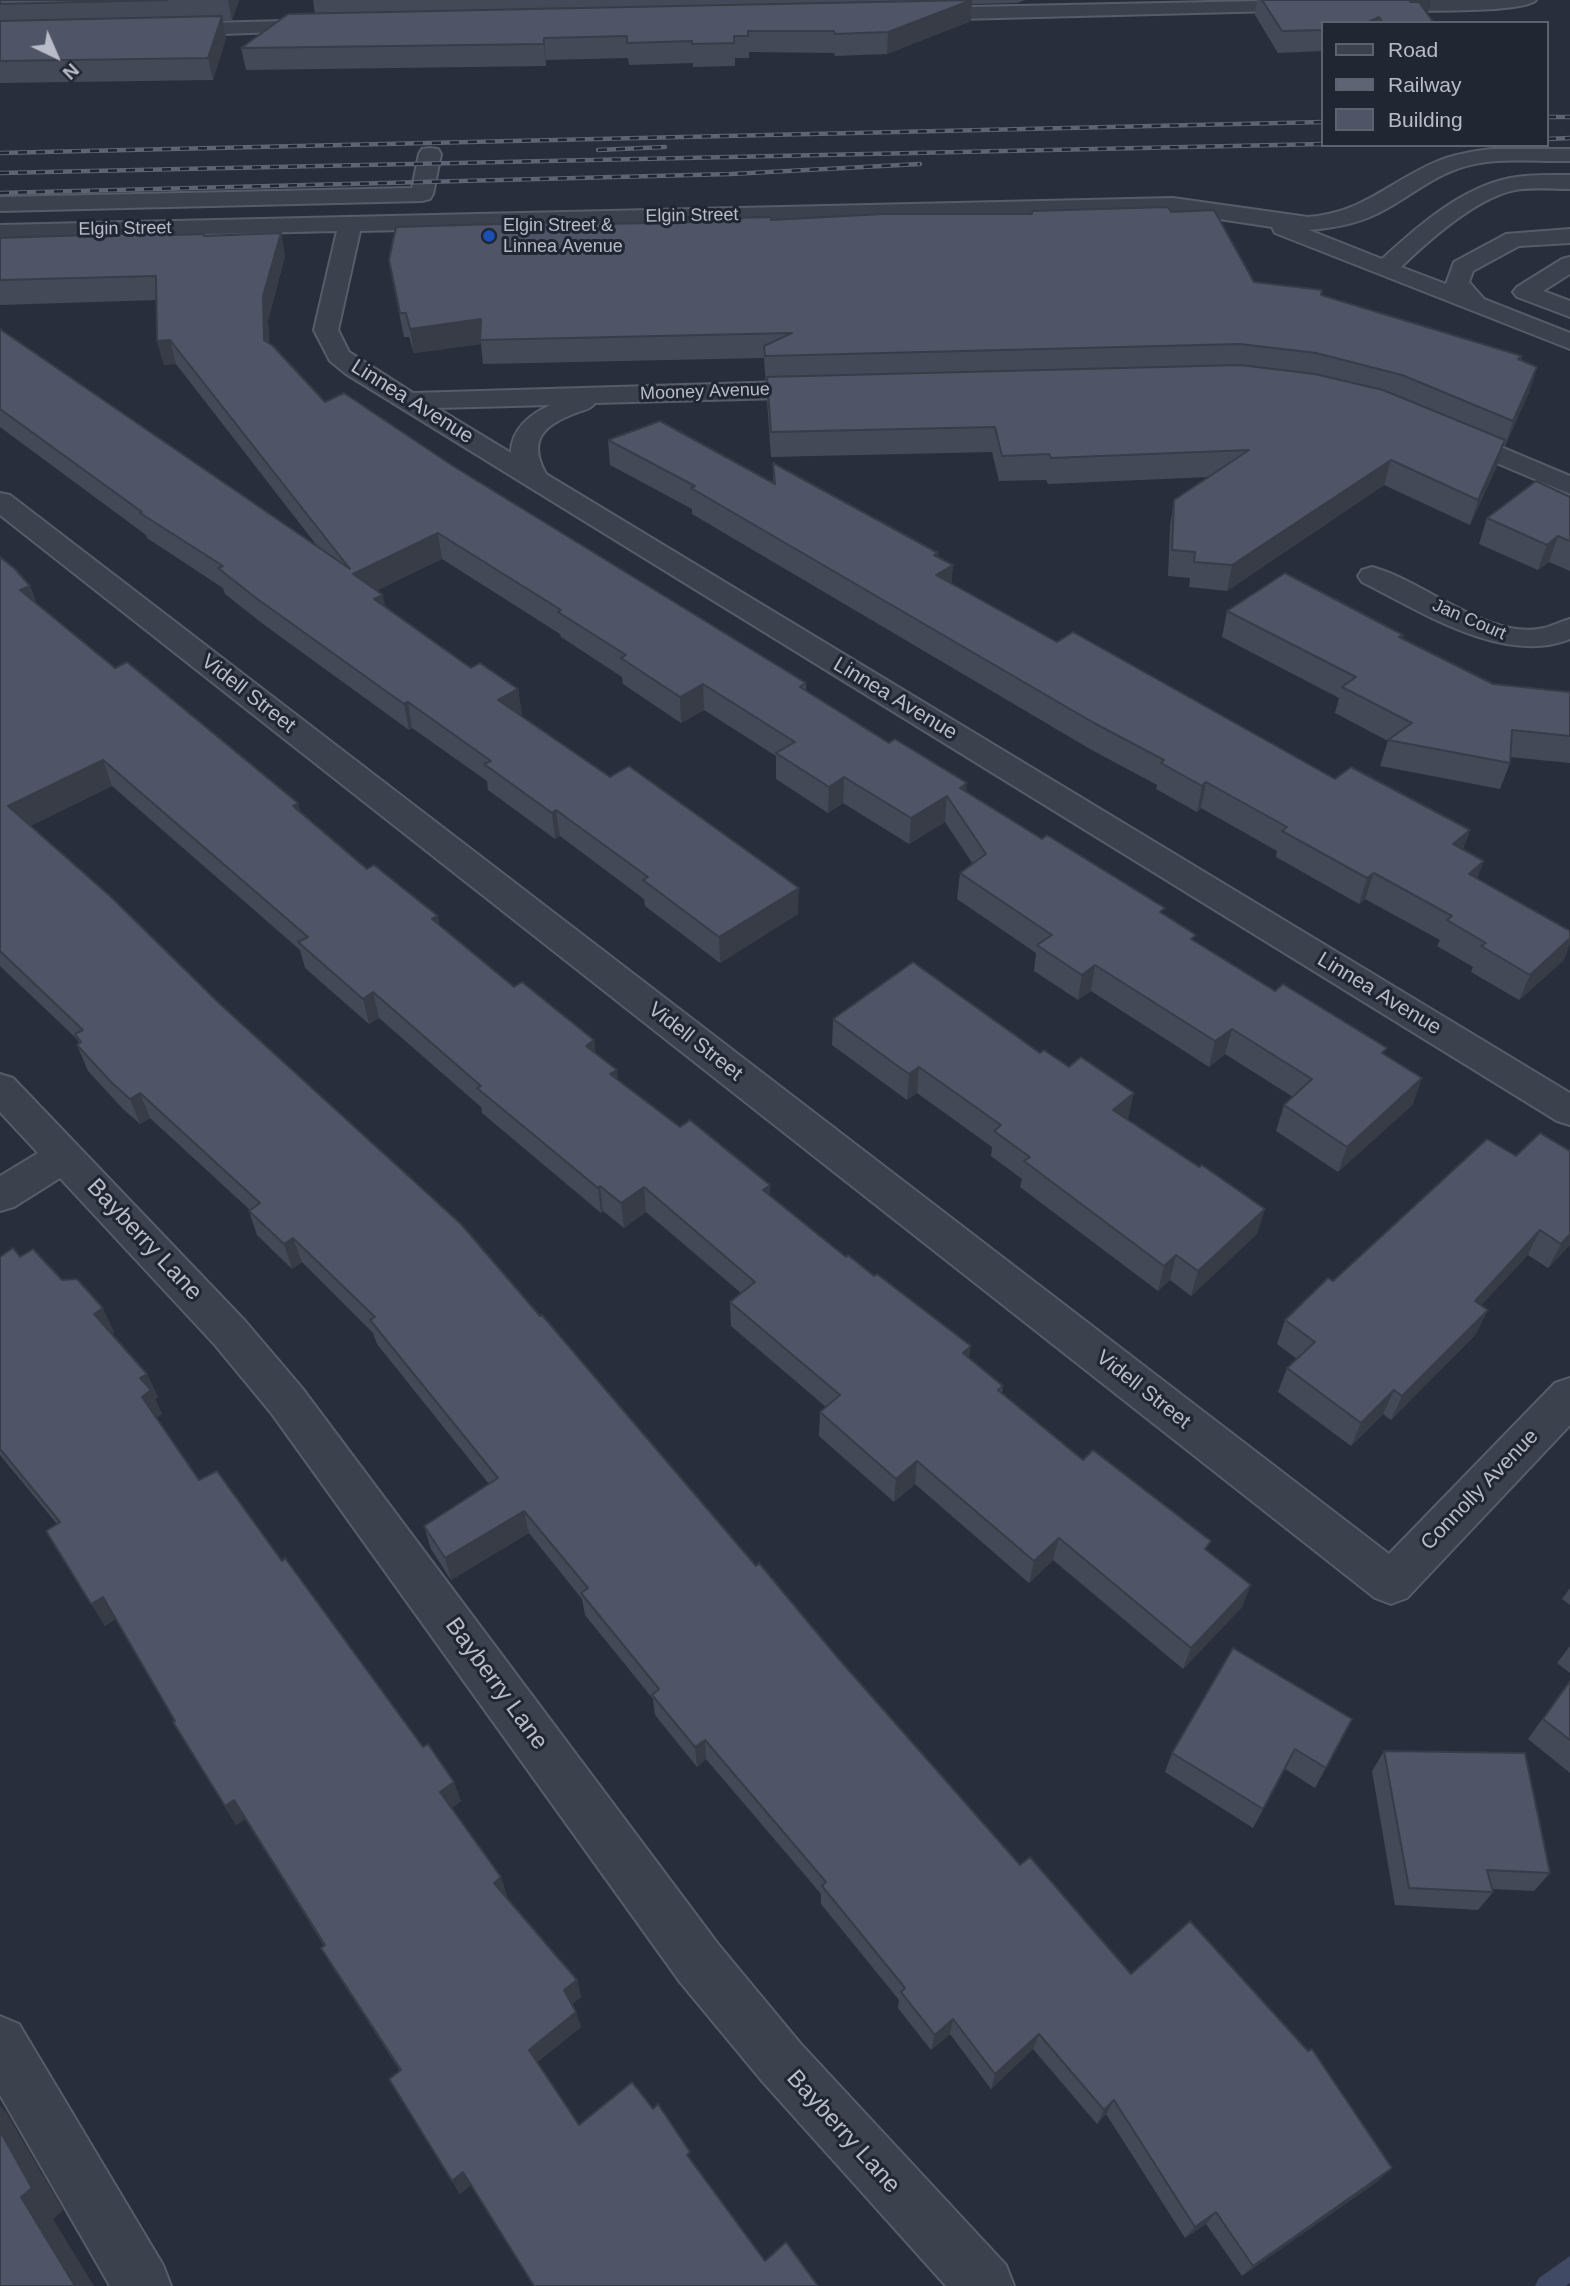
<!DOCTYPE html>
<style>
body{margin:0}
#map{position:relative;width:1570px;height:2286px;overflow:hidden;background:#292e3d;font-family:Helvetica,sans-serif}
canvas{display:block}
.legend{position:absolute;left:1321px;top:21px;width:228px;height:126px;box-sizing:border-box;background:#212633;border:2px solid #5e626f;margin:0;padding:9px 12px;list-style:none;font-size:21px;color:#b9bcc8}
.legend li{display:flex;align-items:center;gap:14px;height:35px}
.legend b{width:35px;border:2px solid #5e626f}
.north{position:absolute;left:21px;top:21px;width:70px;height:70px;-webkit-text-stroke:5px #212633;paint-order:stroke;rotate:136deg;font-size:19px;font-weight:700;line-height:28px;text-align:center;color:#b9bcc8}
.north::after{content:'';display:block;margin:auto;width:24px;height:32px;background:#b9bcc8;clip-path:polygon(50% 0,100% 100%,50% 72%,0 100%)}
</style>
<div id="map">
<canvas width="1570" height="2286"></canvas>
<ul class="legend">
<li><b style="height:9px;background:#3c414e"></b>Road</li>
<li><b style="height:9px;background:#5f6474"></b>Railway</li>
<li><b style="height:19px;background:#4f5566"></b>Building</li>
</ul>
<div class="north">N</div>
</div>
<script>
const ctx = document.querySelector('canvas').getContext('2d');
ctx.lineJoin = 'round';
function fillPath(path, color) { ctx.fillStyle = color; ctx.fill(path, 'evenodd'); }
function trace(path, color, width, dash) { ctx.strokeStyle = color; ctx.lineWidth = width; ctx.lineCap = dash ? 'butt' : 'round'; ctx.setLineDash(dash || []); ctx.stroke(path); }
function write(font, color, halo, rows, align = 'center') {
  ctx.font = font + ' Helvetica,sans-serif'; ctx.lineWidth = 6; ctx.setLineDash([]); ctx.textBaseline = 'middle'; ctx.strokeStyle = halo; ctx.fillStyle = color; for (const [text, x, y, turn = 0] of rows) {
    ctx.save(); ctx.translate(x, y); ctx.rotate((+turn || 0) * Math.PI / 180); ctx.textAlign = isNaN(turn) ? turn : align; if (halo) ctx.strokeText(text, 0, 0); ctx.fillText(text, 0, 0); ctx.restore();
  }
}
const stream = new Path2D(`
 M1570 2256V2283L1566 2286H1535L1539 2278Z`);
const minor = new Path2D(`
 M1308 0 1318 6 1315 10 920 20 910 14 920 8Z
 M1536 0C1525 14 1403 10 1378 11L1368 5 1375 0Z
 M321 20 331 26 328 30 171 36 161 30 171 24Z
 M430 148 438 149 441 154 433 194 430 199 422 201 0 211V197L412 188 419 154 422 149Z
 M1492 149H1570V161C1533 162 1492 156 1457 169 1431 178 1410 196 1386 209 1362 223 1336 228 1309 230L1382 259C1418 226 1461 188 1510 178 1529 174 1550 175 1570 175V189C1552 189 1533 187 1515 190 1476 198 1429 240 1401 267L1446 284 1454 262 1506 234 1570 229V243L1519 246 1473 271 1469 282 1484 299 1570 333V349L1275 233 1272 227 1173 212 360 231 338 330 349 352 413 393 819 381 828 384 832 389 828 394 819 397 595 403C590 410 583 410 576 413 544 425 527 440 546 474L1570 1093V1125L1557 1121 346 374 330 361 314 330 337 231 0 239V225L1173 198 1308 217C1366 212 1389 181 1438 161 1455 154 1474 151 1492 149ZM551 405C531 413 511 429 511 453L437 408Z
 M1570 257V274L1543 291 1570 301V317L1517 297 1513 292 1517 287 1562 259Z
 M1451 426 1570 476V494L1442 440 1438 434 1442 428Z
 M0 493 10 495 1389 1554 1555 1383 1570 1378V1425L1407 1598 1391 1604 1375 1598 0 515Z
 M1372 567C1423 580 1489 641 1544 628 1553 626 1561 621 1570 619V639C1504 666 1420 611 1362 582L1358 576 1362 570Z
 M0 1074 13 1078 245 1321 302 1388 718 1944 800 2043 1006 2265 1014 2286H946L762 2081 680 1982 272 1414 215 1345 60 1178 14 1207 0 1211V1176L38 1153 0 1112Z
 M0 2016 19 2024 163 2265 171 2286H110L0 2095Z`);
const rail = new Path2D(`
 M1547 117H1570
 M1547 139 1570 138
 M598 150 665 147
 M0 153 1323 122
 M0 173 1323 144
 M0 193 731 174 920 164`);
const wall = new Path2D(`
 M0 0H239L232 20H223L226 38 213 80 0 83Z
 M313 0H1025L1017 3 972 4 971 21 887 54 835 56 834 53 749 52V58H735V66L693 67V63L629 65 628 58 546 60V66L246 70 241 48 315 14Z
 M1257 0H1431L1427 14 1434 23H1323V51L1278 53 1255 15Z
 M1032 211 1171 212 1254 282 1321 295 1522 356 1521 360 1537 367 1529 392 1505 446 1503 445 1497 466 1470 525 1384 485 1227 591 1189 587 1190 578 1168 576 1170 526 1174 500 1210 477 1048 484 1046 480 999 481 992 452 771 457 764 358 483 364 481 344 414 353 409 337H404L393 284 389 260 601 224 1031 214Z
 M176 232V235L204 234 205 236 281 233 285 257 268 320 269 343 325 402 453 466 806 683V691L1164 915 1194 941 1275 991 1385 1055 1413 1104 1338 1172 1276 1131 1284 1105 1293 1097 1225 1054 1209 1067 1091 991 1078 1000 1034 971 1036 953 957 899 960 873 973 864 945 822 909 844 843 803 828 813 776 779V756L704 710 681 723 623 684 622 677 561 637 560 634 442 559 377 590 386 607 471 668 518 689 522 715 521 716 798 914 720 963 645 906 644 899 560 836 555 839 488 790 487 781 412 728 409 730 263 624 225 594 223 588 147 538 146 535 0 427V329L318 547 176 364 164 365 157 341V300L0 305V238Z
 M608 440 773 483V463L953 565 951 584 1057 642 1335 779 1470 830 1463 849 1477 878 1564 960 1519 1000 1471 972 1473 967 1437 946 1440 940 1365 899 1359 904 1276 857 1277 851 1201 808 1197 812 1156 789 1157 785 1090 749 692 514V509L610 465Z
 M1570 497V571L1549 562 1538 570 1479 544 1487 518Z
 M0 557 30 586 37 604 115 668 301 813 367 869 440 926 514 987 594 1040 595 1053 618 1080 680 1127 770 1185V1195L1003 1386 1002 1393 1083 1460 1207 1551 1242 1607 1183 1669 1053 1560 1029 1583 915 1484 894 1502 819 1436 820 1412 826 1407 731 1326 730 1302 741 1293 646 1212 624 1228 603 1211 601 1213 482 1113 481 1107 379 1018 369 1024 305 968 300 950 112 786 30 826 540 1316 756 1566 1020 1865 1131 1974 1378 2181 1242 2276 1206 2224 1185 2238 1106 2114 1097 2124 1033 2049 991 2089 950 2034 931 2050 898 2008 899 2000 821 1904V1894L706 1759 697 1767 655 1715 653 1699 585 1615 582 1599 529 1533 451 1580 431 1549 424 1526 489 1484 377 1344 373 1333 302 1262 292 1269 257 1235 249 1211 250 1210 150 1118 140 1124 123 1109 88 1071 77 1045 79 1044 77 1039 0 966Z
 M1227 611 1403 635 1402 638 1493 684 1570 692V763L1510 757V763L1500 789 1380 766 1388 741 1335 713 1339 698 1222 637Z
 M833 1019 1040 1053 1069 1067 1134 1093 1127 1119 1257 1234 1191 1296 1170 1280 1158 1291 1020 1187 1022 1179 991 1156 992 1147 917 1093 907 1100 832 1045Z
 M1487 1139 1570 1245 1548 1268 1528 1255 1481 1305 1476 1334 1391 1420 1383 1414 1351 1446 1278 1392 1287 1368 1297 1359 1277 1344 1285 1320 1333 1281Z
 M0 1257H20L114 1332 112 1334 147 1374 158 1397 155 1399 162 1414 156 1418 199 1480 282 1561 461 1801 452 1808 507 1895 505 1896 577 1980 581 1997 572 2004 581 2027 537 2062 579 2125 692 2161 765 2261 818 2286 471 2185 460 2194 389 2079 400 2071 331 1965 321 1948 324 1946 245 1819 236 1825 173 1722 175 1721 115 1619 105 1626 57 1524 0 1455Z
 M1570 1588V1605L1562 1599Z
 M1570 1646V1673L1557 1663Z
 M1570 1680V1773L1528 1739Z
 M1352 1719 1315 1788 1285 1769 1253 1828 1165 1772 1172 1753Z
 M1384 1751 1550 1873 1534 1891 1492 1889 1493 1892 1478 1910 1395 1905 1372 1771Z`);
const shadedWall = new Path2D(`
 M228 0H239L232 20Z
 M972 0 971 21 887 54 888 32Z
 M1415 0H1431L1428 13 1408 23 1410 2Z
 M222 16 226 38 213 80 208 58Z
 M1379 17 1377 23H1366Z
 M544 38 546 60V66L544 44Z
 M281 233 285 257 268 320 269 364 264 340 263 296Z
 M481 319V344L414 353 410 329Z
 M170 340 176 364 164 365 157 341Z
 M1537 367 1529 392 1505 446 1513 421Z
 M1505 440 1497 466 1470 525 1478 500Z
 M1391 460 1384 485 1227 591 1232 565Z
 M438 533 442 559 358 600 353 574Z
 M1558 536 1549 562 1538 570 1547 545Z
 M938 553 936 575 953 565 951 591 934 601V555Z
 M30 586 39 612 20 590Z
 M383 595 388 621 374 599Z
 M703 684 704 710 681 723 680 697Z
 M518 689 522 715 502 726 498 700Z
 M408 702 412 728 409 730 404 704Z
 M103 760 112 786 18 832 8 806Z
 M844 777 843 803 828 813 829 787Z
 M1206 782 1201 808 1197 812 1202 786Z
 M967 783 964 810 958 814 960 788Z
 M947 796 945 822 909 844 911 818Z
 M298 803 305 829 293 806Z
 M556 810 560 836 555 839 552 813Z
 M1470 830 1460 856 1453 844Z
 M1484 861 1474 887 1469 874Z
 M1374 873 1365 899 1359 904 1367 878Z
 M799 888 798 914 720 963 719 937Z
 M438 916 443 942 432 919Z
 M1570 938V945L1564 960 1519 1000 1530 975Z
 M1095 965 1091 991 1078 1000 1082 975Z
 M373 992 379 1018 369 1024 363 999Z
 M1232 1029 1225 1054 1209 1067 1215 1041Z
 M594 1040 597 1066 586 1046Z
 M919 1067 917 1093 907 1100 909 1074Z
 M617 1070 619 1096 610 1074Z
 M1422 1078 1413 1104 1338 1172 1347 1147Z
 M140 1093 150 1118 140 1124 130 1099Z
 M1134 1093 1128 1119 1107 1135 1113 1110Z
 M770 1185V1210L763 1190Z
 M600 1186 603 1211 601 1213 598 1188Z
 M644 1187 646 1212 624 1228 621 1203Z
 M1265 1209 1257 1234 1191 1296 1198 1271Z
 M1540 1230 1528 1255 1463 1325 1475 1301Z
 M1570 1234V1245L1548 1268 1561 1244Z
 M293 1238 302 1262 292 1269 284 1244Z
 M1176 1255 1170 1280 1158 1291 1164 1266Z
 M103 1308 114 1332 106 1338 94 1314Z
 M1488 1310 1476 1334 1391 1420 1402 1396Z
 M971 1346 967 1370 963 1353Z
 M147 1374 158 1397 155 1399 162 1414 153 1420 142 1397 140 1378Z
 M1394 1390 1383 1414 1351 1446 1361 1423Z
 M917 1461 915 1484 894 1502 896 1479Z
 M524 1511 529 1533 451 1580 445 1558Z
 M1059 1538 1053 1560 1029 1583 1034 1561Z
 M1251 1585 1242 1607 1183 1669 1191 1648Z
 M103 1597 116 1619 105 1626 91 1604Z
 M705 1740 706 1759 697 1767 695 1747Z
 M454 1782 461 1801 448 1811 440 1792Z
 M234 1800 245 1819 236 1825 225 1806Z
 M501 1877 507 1895 500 1901 494 1883Z
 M577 1980 581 1997 568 2006 564 1990Z
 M576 2012 581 2027 534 2065 529 2050Z
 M953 2019 950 2034 931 2050 935 2035Z
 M1039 2034 1033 2049 991 2089 995 2074Z
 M1114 2100 1106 2114 1097 2124 1104 2110Z
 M0 2106 6 2112 63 2210 53 2219 94 2286H75L21 2197 0 2131Z
 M1392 2168 1378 2181 1242 2276 1253 2266Z
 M463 2172 471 2185 460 2194 452 2181Z
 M1216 2212 1206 2224 1185 2238 1195 2227Z`);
const building = new Path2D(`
 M0 0H168L0 4Z
 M972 0 888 32 835 34 834 31H748V36H734V43L692 44V41L627 43V36L544 38V44L241 48 288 14Z
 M1262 0H1415L1410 2H1419L1434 23H1383L1379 17 1366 23H1323V30L1282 31Z
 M222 16 208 58 0 61V21Z
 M1168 207 1171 212 1214 210 1254 282 1322 290 1321 295 1522 356 1518 359 1537 367 1513 421 1402 375 1316 353 1240 344 765 356 764 346 792 333 480 340 481 319 410 329 406 313H400L389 260 396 227 600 221 601 224 696 222V219L771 217V220L883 214H1032V211Z
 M176 232 174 235 204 234V236L281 233 263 296 264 340 273 346 325 402 344 393 453 466 806 683 800 687 889 743 895 739 967 783 960 788 1042 839 1047 835 1165 908 1160 912 1196 935 1191 939 1275 991 1283 984 1387 1048 1382 1053 1422 1078 1347 1147 1284 1105 1312 1079 1232 1029 1215 1041 1095 965 1082 975 1037 945 1052 935 960 873 986 854 947 796 911 818 844 777 829 787 776 753 795 742 703 684 680 697 621 658 626 655 558 612 561 610 438 533 353 574 383 595 374 599 471 668 480 663 518 689 498 700 610 777 629 766 799 888 719 937 643 880 648 877 556 810 552 813 484 764 491 761 408 702 404 704 256 598 218 568 223 566 140 513 142 512 0 409V329L350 569 170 340 157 341 156 276 0 280V238Z
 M1240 365 1315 374 1383 390 1505 440 1478 500 1391 460 1232 565 1194 562 1195 552 1172 550 1174 500 1249 450 1051 458 1049 454 1002 456 995 427 771 432 767 377Z
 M660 421 775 484 773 463 938 553 934 555 953 565 936 575 1057 642 1073 632 1335 779 1351 767 1470 830 1453 844 1484 861 1469 874 1570 931V938L1530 975 1481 946 1486 943 1447 920 1452 916 1374 873 1367 878 1282 831 1287 827 1206 782 1202 786 1161 763 1164 760 1094 723 691 488 695 486 608 440Z
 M1536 481 1570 497V541L1558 536 1547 545 1487 518Z
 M0 557 15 569 30 586 20 590 115 668 127 662 298 803 293 806 367 869 374 865 438 916 432 919 514 987 522 982 594 1040 586 1046 617 1070 610 1074 680 1127 690 1120 770 1185 763 1190 846 1257 848 1255 874 1276 877 1274 971 1346 963 1353 1003 1386 998 1390 1083 1460 1093 1450 1211 1541 1205 1549 1251 1585 1191 1648 1059 1538 1034 1561 917 1461 896 1479 820 1412 840 1395 730 1302 755 1282 644 1187 621 1203 600 1186 598 1188 477 1088 481 1086 373 992 363 999 298 942 308 937 103 760 8 806 110 896 220 1004 461 1224 540 1316 542 1315 756 1566 759 1563 838 1658 1020 1865 1030 1857 1131 1974 1190 1921 1308 2051 1312 2049 1392 2168 1253 2266 1216 2212 1195 2227 1114 2100 1104 2110 1039 2034 995 2074 953 2019 935 2035 901 1992 905 1988 822 1886 826 1882 705 1740 695 1747 652 1695 659 1689 581 1593 588 1588 524 1511 445 1558 424 1526 498 1478 370 1320 375 1317 293 1238 284 1244 249 1211 260 1203 140 1093 130 1099 112 1083 77 1045 81 1042 75 1034 83 1030 0 951Z
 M1285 573 1403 635 1399 637 1493 684 1570 692V736L1512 730 1510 763 1388 740 1412 723 1342 687 1356 677 1227 611Z
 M913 962 1040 1053 1044 1050 1069 1067 1081 1057 1134 1093 1113 1110 1199 1167 1202 1165 1265 1209 1198 1271 1176 1255 1164 1266 1024 1161 1030 1157 994 1131 1001 1125 919 1067 909 1074 833 1019Z
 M1540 1133 1570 1151V1234L1561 1244 1540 1230 1475 1301 1488 1310 1402 1396 1394 1390 1361 1423 1287 1368 1315 1342 1285 1320 1328 1278 1333 1281 1487 1139 1516 1156Z
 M13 1248 20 1257 33 1249 62 1280 77 1279 103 1308 94 1314 147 1374 140 1378 151 1390 142 1397 199 1480 217 1471 282 1561 285 1558 423 1747 428 1744 454 1782 440 1792 501 1877 494 1883 577 1980 564 1990 576 2012 529 2050 579 2125 632 2082 653 2109 658 2104 690 2152 687 2155 765 2261 786 2242 818 2286H534L463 2172 452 2181 389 2079 401 2070 321 1948 325 1945 234 1800 225 1806 173 1722 175 1721 103 1597 91 1604 46 1531 60 1522 0 1449V1257Z
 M1233 1648 1352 1719 1326 1768 1295 1749 1263 1809 1172 1753Z
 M1570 1681V1740L1543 1719Z
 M1384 1751 1525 1753 1550 1873 1487 1870 1493 1892 1409 1888Z
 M0 2131 32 2188 21 2197 75 2286H0Z`);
const markers = [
 [489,236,7,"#1a4fb4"]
];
const farStreetnames = [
 ["Elgin Street",692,216,-1],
 ["Elgin Street",125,229,-1],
 ["Mooney Avenue",705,392,-2],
 ["Jan Court",1469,620,23]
];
const farPoinames = [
 ["Elgin Street &",503,226],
 ["Linnea Avenue",503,247]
];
const streetNames = [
 ["Linnea Avenue",412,402,32],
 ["Videll Street",248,694,38],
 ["Linnea Avenue",895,699,31],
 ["Linnea Avenue",1379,994,31],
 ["Videll Street",695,1042,38],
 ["Videll Street",1143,1390,38],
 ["Connolly Avenue",1480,1490,-46]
];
const nearStreetnames = [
 ["Bayberry Lane",144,1240,47],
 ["Bayberry Lane",496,1684,54],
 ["Bayberry Lane",843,2132,48]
];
fillPath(stream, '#414a64');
trace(minor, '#575c68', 4);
fillPath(minor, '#3c414e');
trace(rail, '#5f6474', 4.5);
trace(rail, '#212633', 2.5, [9]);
fillPath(wall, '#444958');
fillPath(shadedWall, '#373c47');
fillPath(building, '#4f5566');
trace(building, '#373c47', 2);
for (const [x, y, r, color] of markers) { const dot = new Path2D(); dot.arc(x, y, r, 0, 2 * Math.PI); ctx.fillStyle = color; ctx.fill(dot); trace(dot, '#212633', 2.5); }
write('18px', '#b9bcc8', '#212633', farStreetnames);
write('18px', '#b9bcc8', '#212633', farPoinames, 'left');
write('21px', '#b9bcc8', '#212633', streetNames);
write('24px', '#b9bcc8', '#212633', nearStreetnames);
</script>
